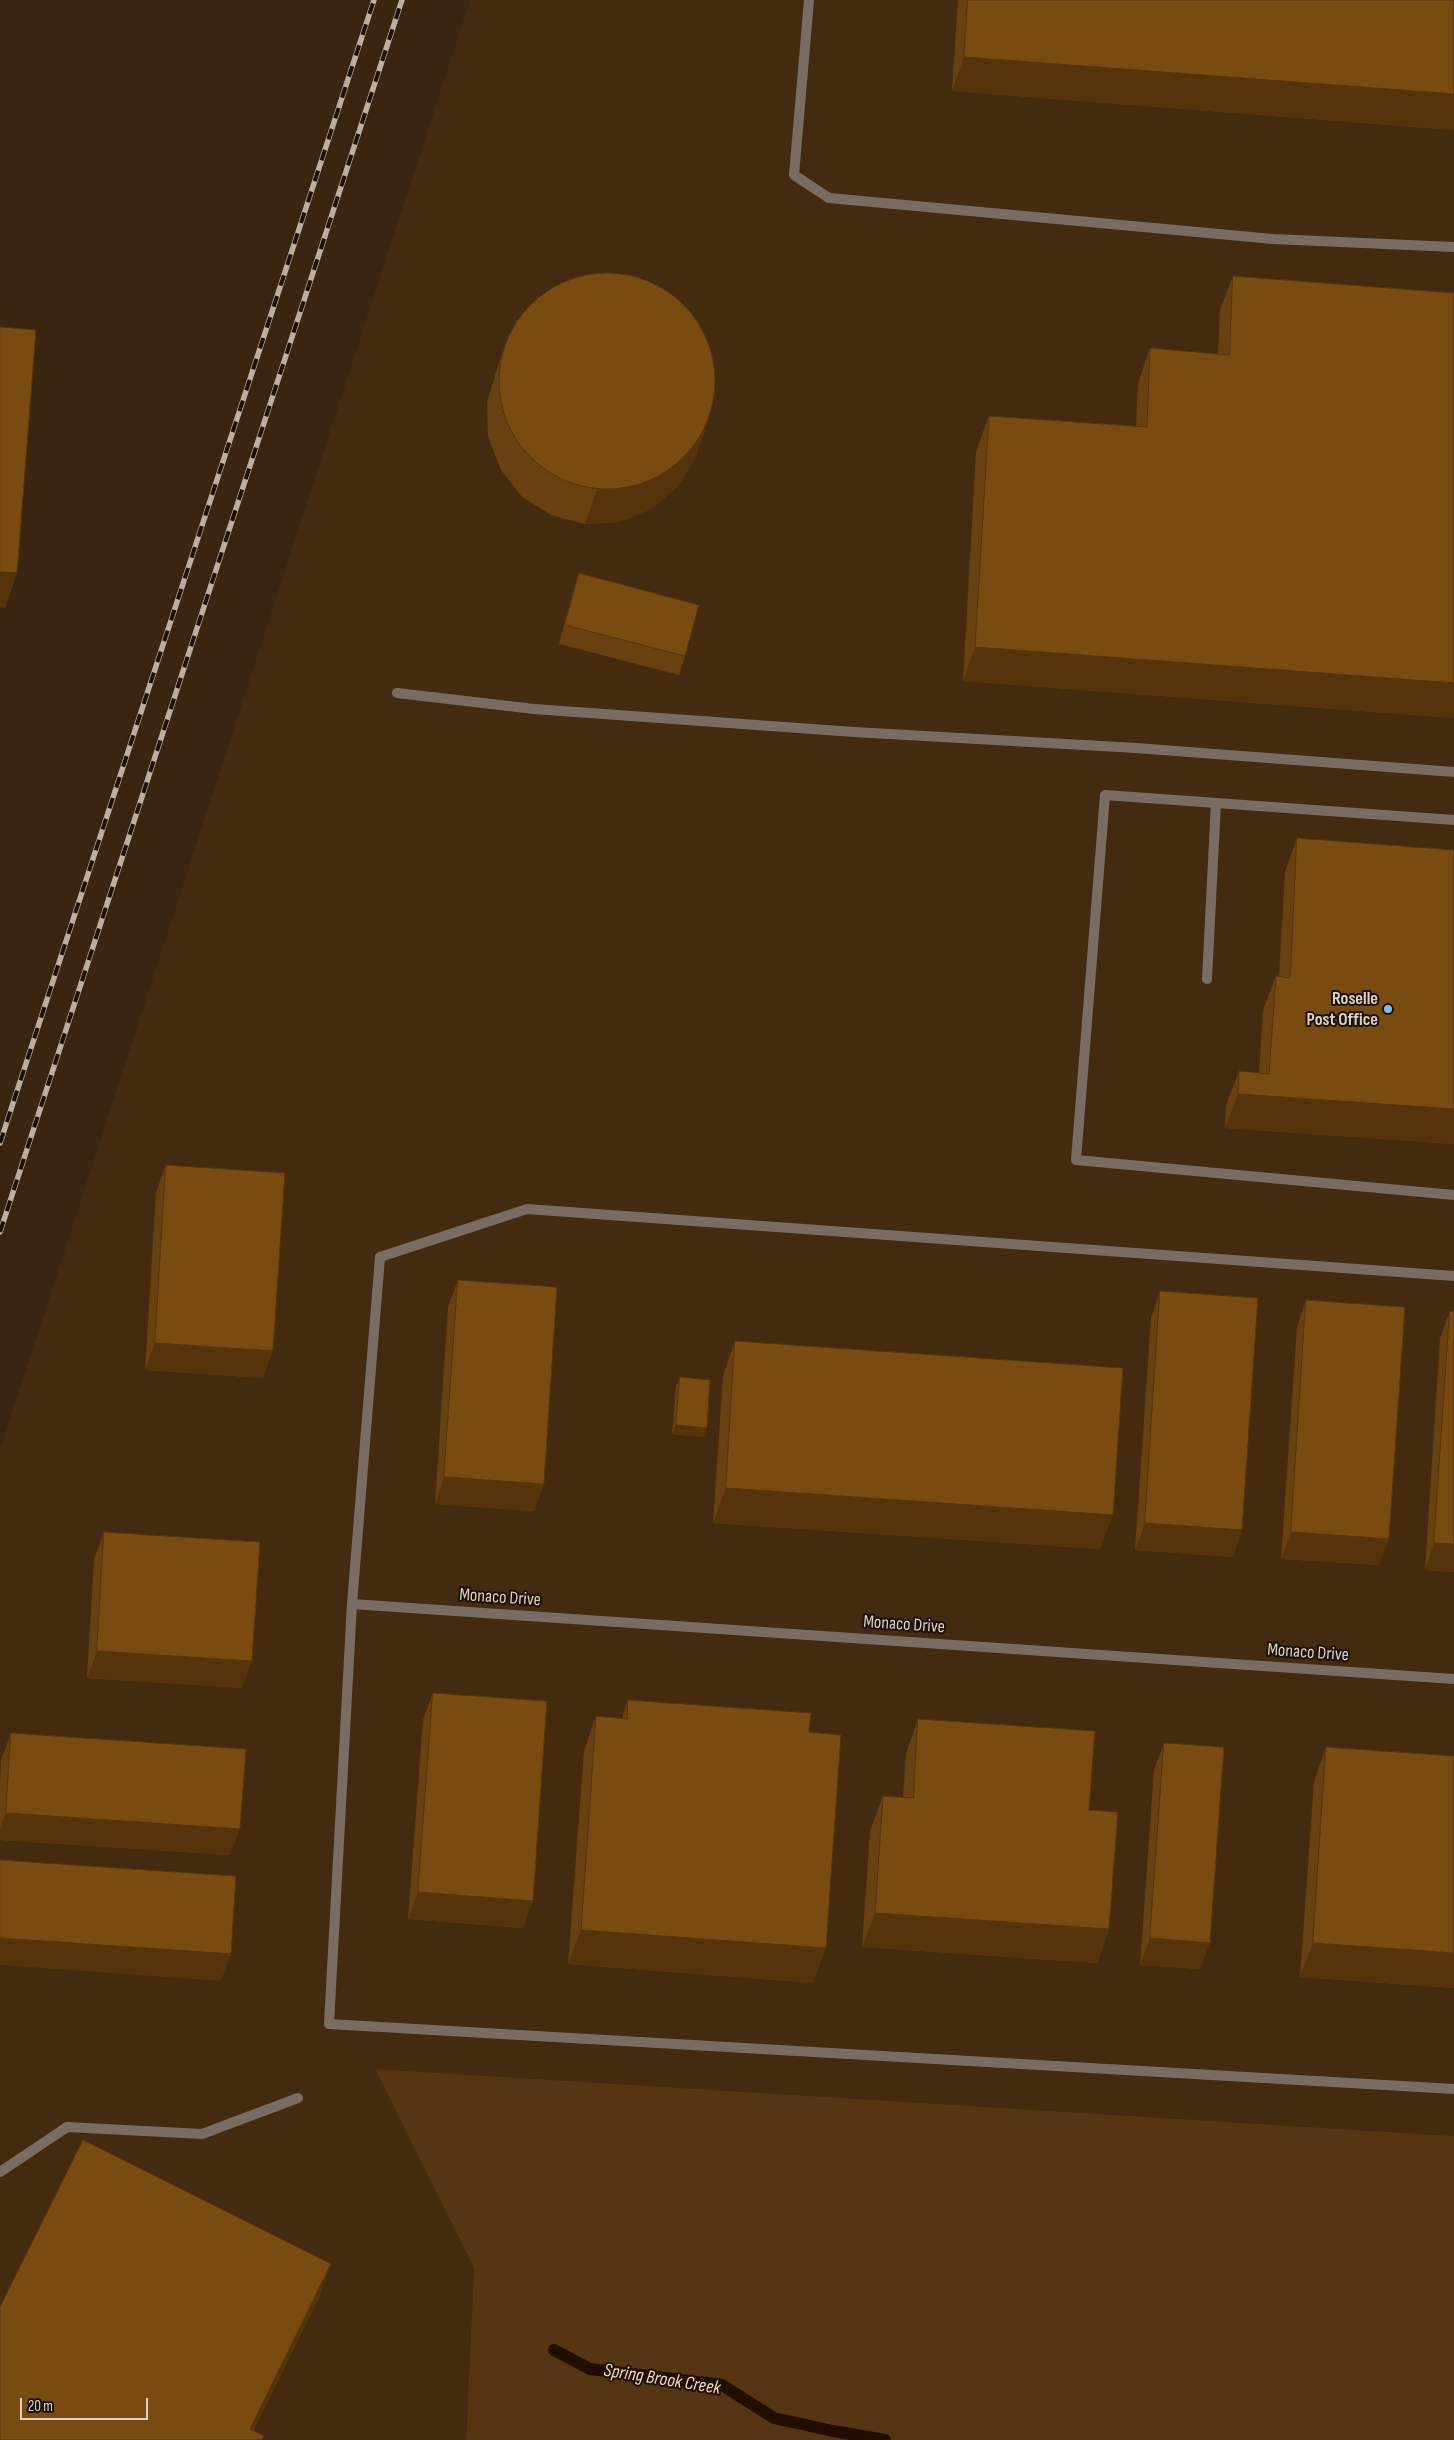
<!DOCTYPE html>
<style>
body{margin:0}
#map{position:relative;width:1454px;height:2440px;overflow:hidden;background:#3a2610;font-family:"Sofia Sans Condensed",sans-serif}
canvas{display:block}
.scale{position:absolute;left:20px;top:2398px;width:128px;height:22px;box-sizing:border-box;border:2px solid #ded1c4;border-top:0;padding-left:6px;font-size:15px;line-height:18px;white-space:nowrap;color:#ded1c4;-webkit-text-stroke:4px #1a1108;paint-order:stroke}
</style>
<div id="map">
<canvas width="1454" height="2440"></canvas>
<div class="scale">20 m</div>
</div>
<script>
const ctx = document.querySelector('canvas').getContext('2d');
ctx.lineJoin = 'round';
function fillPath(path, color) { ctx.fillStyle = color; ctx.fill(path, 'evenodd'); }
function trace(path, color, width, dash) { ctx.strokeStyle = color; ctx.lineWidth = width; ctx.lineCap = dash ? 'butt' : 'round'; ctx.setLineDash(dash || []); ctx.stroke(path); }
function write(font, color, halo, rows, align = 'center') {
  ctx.font = font + ' "Sofia Sans Condensed",sans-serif'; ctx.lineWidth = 4; ctx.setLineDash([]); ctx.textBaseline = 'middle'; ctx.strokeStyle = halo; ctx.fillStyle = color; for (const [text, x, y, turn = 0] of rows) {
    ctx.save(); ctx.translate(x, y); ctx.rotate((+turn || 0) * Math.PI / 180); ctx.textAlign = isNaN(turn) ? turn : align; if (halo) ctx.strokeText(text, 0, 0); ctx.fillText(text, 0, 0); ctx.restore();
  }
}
const built = new Path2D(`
 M470 0H1454V2136L376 2069 474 2268 466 2440H0V1450Z`);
const green = new Path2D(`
 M375 2069 1454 2136V2440H466L474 2268Z`);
const stream = new Path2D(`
 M554 2350 590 2369 722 2385 774 2418 833 2431 885 2440`);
const lane = new Path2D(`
 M809 0 794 175 829 198 1273 239 1454 247
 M397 693 534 709 854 732 1136 748 1454 772
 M1454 820 1105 795 1076 1160 1454 1195
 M1207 979 1216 803
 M380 1257 527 1209 1454 1276
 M329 2024 1454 2089
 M0 2172 67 2127 202 2134 298 2098`);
const street = new Path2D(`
 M352 1604 1454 1679
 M329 2024 352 1604 380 1257`);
const rail = new Path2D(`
 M0 1143 374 0
 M0 1232 402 0`);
const wall = new Path2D(`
 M958 0H1454V130L952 91Z
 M1233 276 1454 293V718L963 681 976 451 989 416 1136 426 1138 383 1150 348 1218 354 1220 310Z
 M509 334 696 457 678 486 651 509 619 522 585 524 551 515 522 497 501 470 488 437 487 402 497 369Z
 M579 573 685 656 679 675 559 644 573 592Z
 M1297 838 1454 850V1144L1225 1128 1226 1105 1239 1071 1259 1073 1263 1010 1276 976H1279L1285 872Z
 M166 1165 263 1378 145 1370 156 1192Z
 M458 1280 544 1484 534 1511 435 1504 448 1307Z
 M1160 1291 1233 1557 1135 1550 1151 1318Z
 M1306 1300 1379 1565 1281 1559 1297 1327Z
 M1450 1311H1454V1572L1425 1570 1440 1338Z
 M735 1341 1100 1549 713 1523 723 1376Z
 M680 1377 707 1428 703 1437 672 1434 676 1386Z
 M104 1532 242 1688 87 1678 94 1559Z
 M433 1693 523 1928 408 1919 423 1720Z
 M628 1700 809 1732 813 1983 568 1964 584 1751 596 1716 622 1718Z
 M918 1719 1089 1810 1109 1929 1097 1963 862 1947 870 1831 883 1796 903 1798 906 1753Z
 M11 1733 230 1855 0 1840V1781L1 1760Z
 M1164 1743 1200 1969 1140 1965 1154 1770Z
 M1326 1747 1454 1756V1988L1300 1977 1314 1782Z`);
const shadedWall = new Path2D(`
 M964 57 1454 94V130L952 91Z
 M708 422 696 457 678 486 651 509 619 522 585 524 597 490Z
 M0 572 17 573 5 608 0 607Z
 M975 647 1454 683V718L963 681Z
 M1238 1094 1454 1109V1144L1225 1128Z
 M155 1343 273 1351 263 1378 145 1370Z
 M676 1425 707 1428 703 1437 672 1434Z
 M444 1477 544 1484 534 1511 435 1504Z
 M726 1488 1113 1515 1100 1549 713 1523Z
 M1145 1523 1242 1530 1233 1557 1135 1550Z
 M1291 1532 1389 1539 1379 1565 1281 1559Z
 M1434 1543 1454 1544V1572L1425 1570Z
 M97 1651 252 1661 242 1688 87 1678Z
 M6 1813 240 1829 230 1855 0 1840V1828Z
 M418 1892 533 1901 523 1928 408 1919Z
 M875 1913 1109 1929 1097 1963 862 1947Z
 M581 1930 826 1948 813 1983 568 1964Z
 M0 1938 231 1954 221 1981 0 1965Z
 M1150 1938 1210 1943 1200 1969 1140 1965Z
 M1313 1943 1454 1953V1988L1300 1977Z
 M331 2264 319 2298 249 2440 250 2429Z`);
const building = new Path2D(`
 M968 0H1454V94L964 57Z
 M499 381a108 108 0 1 1 216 0a108 108 0 1 1-216 0Z
 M1233 276 1454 293V683L975 647 989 416 1147 427 1150 348 1229 355Z
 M0 327 36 330 17 573 0 572Z
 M579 573 699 605 685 656 565 625Z
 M1297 838 1454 850V1109L1238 1094 1239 1071 1269 1074 1276 976 1290 978Z
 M166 1165 285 1173 273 1351 155 1343Z
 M458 1280 557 1287 544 1484 444 1477Z
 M1160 1291 1258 1298 1242 1530 1145 1523Z
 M1306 1300 1405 1307 1389 1539 1291 1532Z
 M1450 1311H1454V1544L1434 1543Z
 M735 1341 1123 1368 1113 1515 726 1488Z
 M680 1377 710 1380 707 1428 676 1425Z
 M104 1532 260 1542 252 1661 97 1651Z
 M433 1693 547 1701 533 1901 418 1892Z
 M628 1700 811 1713 809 1732 841 1735 826 1948 581 1930 596 1716 627 1719Z
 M918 1719 1095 1731 1089 1810 1118 1812 1109 1929 875 1913 883 1796 913 1798Z
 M11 1733 246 1749 240 1829 6 1813Z
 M1164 1743 1224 1747 1210 1943 1150 1938Z
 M1326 1747 1454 1756V1953L1313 1943Z
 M0 1860 236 1876 231 1954 0 1938Z
 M83 2140 331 2264 250 2429 264 2436 262 2440H0V2307Z`);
const markers = [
 [1388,1009,5,"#7bbef8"]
];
const poiNames = [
 ["Roselle",1378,999],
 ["Post Office",1378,1020]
];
const streetNames = [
 ["Monaco Drive",500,1598,4],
 ["Monaco Drive",904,1625,4],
 ["Monaco Drive",1308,1653,4]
];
const waterNames = [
 ["Spring Brook Creek",662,2380,9]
];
fillPath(built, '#442b0f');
fillPath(green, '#553512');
trace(stream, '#210e00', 12);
trace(lane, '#786d63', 10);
trace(street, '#786d63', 10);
trace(rail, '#bdaea0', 5.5);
trace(rail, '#1a1108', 4, [11]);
fillPath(wall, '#69400f');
fillPath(shadedWall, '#55340c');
fillPath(building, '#7a4b11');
trace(building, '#55340c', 1);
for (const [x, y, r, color] of markers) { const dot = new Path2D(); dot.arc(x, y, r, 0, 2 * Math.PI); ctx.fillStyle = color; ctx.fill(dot); trace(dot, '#1a1108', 2); }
write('bold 18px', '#ded1c4', '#1a1108', poiNames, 'right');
write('18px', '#ded1c4', '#1a1108', streetNames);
write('italic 19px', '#fbd8b7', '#1a1108', waterNames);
</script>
